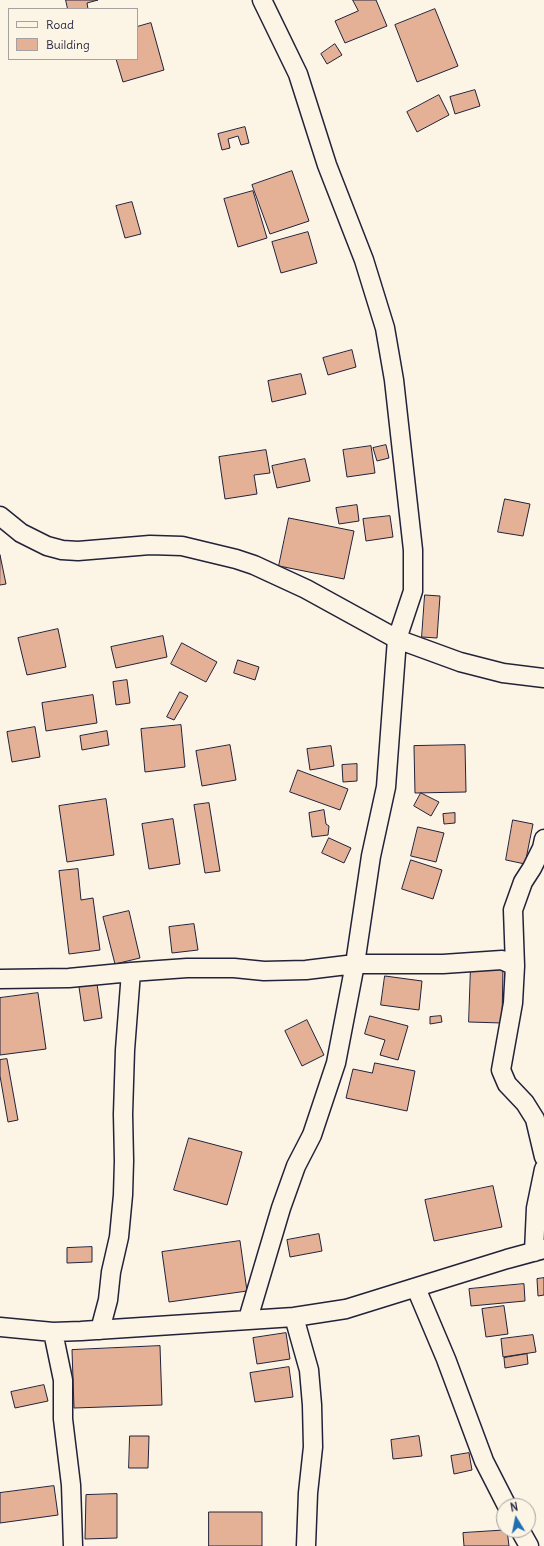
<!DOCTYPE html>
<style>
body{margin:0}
#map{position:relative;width:544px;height:1546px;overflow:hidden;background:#fcf5e5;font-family:Delius,sans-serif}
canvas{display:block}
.legend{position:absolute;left:8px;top:8px;width:130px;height:52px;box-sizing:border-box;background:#fcf5e5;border:1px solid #a5a1a1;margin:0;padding:5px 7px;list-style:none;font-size:12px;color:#22223b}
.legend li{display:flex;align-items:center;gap:8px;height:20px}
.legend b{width:20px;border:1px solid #a5a1a1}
.north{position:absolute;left:496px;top:1498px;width:40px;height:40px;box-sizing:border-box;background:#fcf5e5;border:1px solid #a5a1a1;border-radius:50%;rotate:350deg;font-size:11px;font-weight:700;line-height:16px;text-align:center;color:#22223b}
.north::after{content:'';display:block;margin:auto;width:14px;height:18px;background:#1f6fb2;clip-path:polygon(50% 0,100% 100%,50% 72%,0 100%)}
</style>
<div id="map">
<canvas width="544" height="1546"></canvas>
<ul class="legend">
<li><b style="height:5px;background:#fcf5e5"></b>Road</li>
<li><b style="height:11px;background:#e4b197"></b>Building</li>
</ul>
<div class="north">N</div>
</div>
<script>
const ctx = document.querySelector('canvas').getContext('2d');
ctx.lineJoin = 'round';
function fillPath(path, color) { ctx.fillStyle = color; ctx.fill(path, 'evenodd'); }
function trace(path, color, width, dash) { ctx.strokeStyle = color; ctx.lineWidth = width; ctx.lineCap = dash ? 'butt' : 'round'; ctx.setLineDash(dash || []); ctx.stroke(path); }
const building = new Path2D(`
 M66 0H98L87 3 88 9H68Z
 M353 0H376L387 26 345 43 335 21 358 11Z
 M435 9 458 66 417 82 395 25Z
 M151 23 164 70 123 82 116 59H137V27Z
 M335 44 342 55 327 64 321 54Z
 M475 90 480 106 455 114 450 97Z
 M439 95 449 115 417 132 407 112Z
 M245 127 249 143 241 145 238 136 228 139 230 148 222 150 218 134Z
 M292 171 309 221 270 234 252 185Z
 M253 191 267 238 238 247 224 199Z
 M132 202 141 234 125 238 116 206Z
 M308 232 317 263 281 273 272 242Z
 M352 350 356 367 328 375 323 358Z
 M301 374 306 394 272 402 268 381Z
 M386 445 389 458 377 461 373 448Z
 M371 446 375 473 347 477 343 450Z
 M266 450 270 473 254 475 257 494 225 499 219 457Z
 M305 459 310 481 277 488 272 466Z
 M505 499 530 504 523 536 498 532Z
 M357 505 359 521 339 524 336 508Z
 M390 516 393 537 366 541 363 519Z
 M289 518 354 531 344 579 279 566Z
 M0 555 6 584 0 585Z
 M425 595 440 596 437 638 422 637Z
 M58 629 66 667 27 675 18 638Z
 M163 636 167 657 116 668 111 647Z
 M182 643 217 662 206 682 171 664Z
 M238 660 259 667 255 680 234 673Z
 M127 680 130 703 116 705 113 682Z
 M180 692 188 696 174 720 167 717Z
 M93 695 97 723 46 731 42 703Z
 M181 725 185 767 145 772 141 729Z
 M35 727 40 757 12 762 7 732Z
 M107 731 109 745 82 750 80 736Z
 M230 745 236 780 202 786 196 751Z
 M465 745 466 792 415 793 414 746Z
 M331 746 334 766 310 770 307 749Z
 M357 764V781L343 782 342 765Z
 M298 770 348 789 340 810 290 792Z
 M421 793 439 802 431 816 414 806Z
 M106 799 114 855 67 862 59 806Z
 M209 803 220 871 205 873 194 805Z
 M324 810 326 824 329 826 328 835 312 837 309 813Z
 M455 813V823L444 824 443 814Z
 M173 819 180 864 149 869 142 824Z
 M513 820 533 824 525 864 506 860Z
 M418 827 444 833 436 862 411 856Z
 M329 838 351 848 344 863 322 853Z
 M411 860 442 870 433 899 402 889Z
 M78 869 81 900 93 898 100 950 69 954 59 871Z
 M129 911 140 958 115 964 103 917Z
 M194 924 198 950 172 953 169 927Z
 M471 965 503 966 502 1023 469 1022Z
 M385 976 422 981 419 1010 381 1005Z
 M97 984 102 1018 84 1021 79 987Z
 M38 993 46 1049 0 1055V998Z
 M370 1016 408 1026 398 1060 380 1055 385 1040 365 1034Z
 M441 1016 442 1022 430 1024V1017Z
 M307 1020 324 1055 302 1066 285 1031Z
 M7 1059 18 1120 8 1122 0 1076V1060Z
 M375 1063 415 1071 407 1111 346 1098 353 1069 372 1073Z
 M189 1138 242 1152 227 1205 174 1190Z
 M493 1186 502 1227 434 1241 425 1200Z
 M319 1234 322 1251 290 1257 287 1240Z
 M240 1241 247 1291 169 1302 162 1252Z
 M92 1247V1262L67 1263V1248Z
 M544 1278V1295L538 1296 537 1279Z
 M524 1284 525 1301 471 1306 469 1289Z
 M504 1306 508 1334 486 1337 482 1309Z
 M286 1333 290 1359 257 1364 253 1338Z
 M533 1335 536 1352 503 1357 501 1339Z
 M160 1346 162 1405 74 1408 72 1350Z
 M527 1354 528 1364 505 1368 504 1358Z
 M289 1367 293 1397 255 1402 250 1373Z
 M44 1385 48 1401 15 1408 11 1392Z
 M130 1436H149L148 1468H129Z
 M419 1436 422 1456 393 1459 391 1440Z
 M469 1453 472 1470 454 1474 451 1456Z
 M54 1486 58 1515 0 1523V1493Z
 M117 1494V1538L85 1539 86 1495Z
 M209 1512H262V1546H209Z
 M504 1530H507L509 1546H464L463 1533Z`);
const minor = new Path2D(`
 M0 516 21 533 47 546 62 550 78 551 150 545 182 546 236 559 254 565 306 589 397 639 460 662 503 673 544 678
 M544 839 542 848 532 868 523 882 513 910 515 966 513 1003 501 1070 507 1084 525 1103 535 1119 544 1157
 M0 979 69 978 131 972 187 968H234L264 971 306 970 355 964H443L502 960 515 966
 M534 1252 536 1208 544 1169
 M416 1288 446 1359 484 1461 507 1506
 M294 1317 309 1370 312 1405 313 1447 308 1493 306 1546
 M248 1319 281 1208 296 1166 312 1135 336 1063 355 964 371 856 386 787 397 639 413 591V550L394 380 385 328 364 260 327 165 298 74 262 0
 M0 1327 53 1332 81 1331 294 1317 346 1309 507 1259 544 1249
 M100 1330 108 1300 111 1272 119 1237 123 1195 124 1161 123 1114 125 1050 131 972
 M53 1332 63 1380V1419L71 1485 73 1546
 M520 1530 529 1546`);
fillPath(building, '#e4b197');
trace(building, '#22223b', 1);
trace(minor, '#22223b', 21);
trace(minor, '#fcf5e5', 18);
</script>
